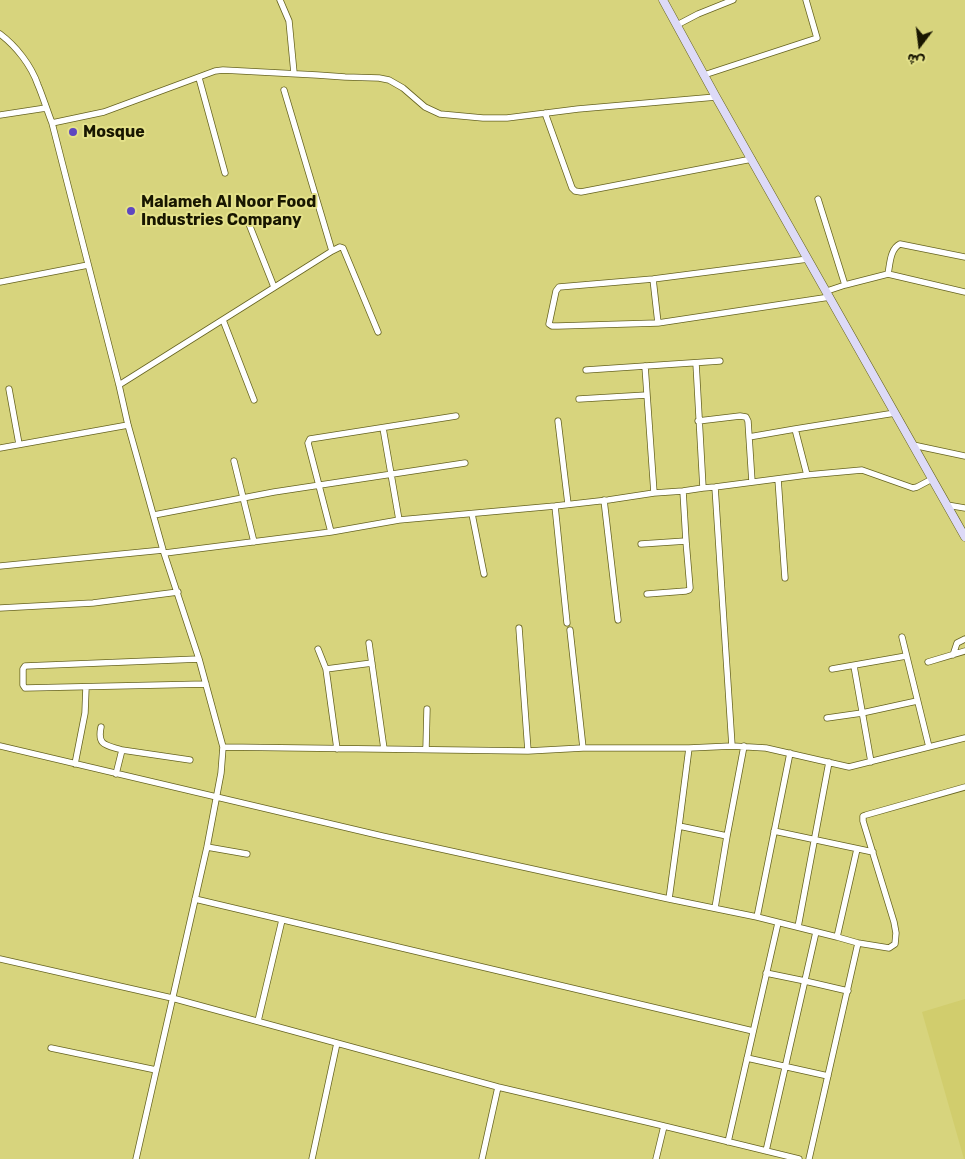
<!DOCTYPE html>
<meta charset="utf-8">
<style>
body{margin:0}
#map{position:relative;width:965px;height:1159px;overflow:hidden;background:#d7d47d;font-family:Rubik,"Noto Naskh Arabic",sans-serif}
canvas{display:block}
.north{position:absolute;left:895px;top:20px;width:50px;height:50px;-webkit-text-stroke:4px #e4e18a;paint-order:stroke;rotate:195deg;font-size:14px;font-weight:700;line-height:20px;text-align:center;color:#181600}
.north::after{content:'';display:block;margin:auto;width:18px;height:22px;background:#181600;clip-path:polygon(50% 0,100% 100%,50% 72%,0 100%)}
</style>
<div id="map">
<canvas width="965" height="1159"></canvas>
<div class="north">ش</div>
</div>
<script>
const ctx = document.querySelector('canvas').getContext('2d');
ctx.lineJoin = 'round';
function fillPath(path, color) { ctx.fillStyle = color; ctx.fill(path, 'evenodd'); }
function trace(path, color, width, dash) { ctx.strokeStyle = color; ctx.lineWidth = width; ctx.lineCap = dash ? 'butt' : 'round'; ctx.setLineDash(dash || []); ctx.stroke(path); }
function write(font, color, halo, rows, align = 'center') {
  ctx.font = font + ' Rubik,sans-serif'; ctx.lineWidth = 4; ctx.setLineDash([]); ctx.textBaseline = 'middle'; ctx.strokeStyle = halo; ctx.fillStyle = color; for (const [text, x, y, turn = 0] of rows) {
    ctx.save(); ctx.translate(x, y); ctx.rotate((+turn || 0) * Math.PI / 180); ctx.textAlign = isNaN(turn) ? turn : align; if (halo) ctx.strokeText(text, 0, 0); ctx.fillText(text, 0, 0); ctx.restore();
  }
}
const built = new Path2D(`
 M965 999V1159H964L922 1012Z`);
const minor = new Path2D(`
 M280 0 289 21 294 73
 M677 25 698 14 733 0
 M0 34C16 46 31 65 38 85 43 97 47 110 52 123L119 385 128 425 163 550 199 659 223 747 221 773 207 847 136 1159
 M704 75 817 38 806 0
 M199 78 225 173
 M284 90 332 251
 M545 113 572 188 575 191 581 192 752 159
 M0 115 46 108
 M52 123 104 112 215 71 223 70 317 75 345 77 379 78 389 80 403 88 425 107 440 114 483 118H507L578 109 716 97
 M818 199 845 285
 M247 219 274 287
 M808 259 653 279 559 287 556 291 549 324 552 326H558L658 323 830 297
 M888 274 965 292
 M653 279 658 323
 M0 282 88 265
 M827 291 845 285 888 274C890 264 890 249 900 244L965 257
 M223 320 254 400
 M696 363 703 488
 M645 366 654 493
 M586 370 720 361
 M119 385 332 251 340 247 343 248 378 332
 M9 389 19 444
 M579 399 647 395
 M558 421 568 504
 M698 421 740 416 746 417 748 421 752 482
 M383 428 399 520
 M795 429 895 413
 M749 437 795 429 807 475
 M913 445 965 456
 M0 448 128 425
 M234 461 254 542
 M778 479 785 578
 M715 487 732 746
 M604 500 618 620
 M947 505 965 508
 M555 506 567 623
 M472 514 484 574
 M154 515 274 492 465 463
 M331 532 308 443 310 439 456 416
 M641 544 686 541
 M165 553 331 532 399 520 555 506 608 500 654 493 683 491 703 488 715 487 807 475 862 470 913 488 917 487 932 479
 M0 566 163 550
 M647 594 686 591 689 590 690 588 686 541 683 491
 M0 608 93 603 178 592
 M519 628 528 751
 M570 630 583 748
 M902 637 929 747
 M369 643 384 749
 M318 649 326 669
 M953 655 957 643 965 639
 M199 659 25 666 23 669V685L25 688 206 684
 M928 662 965 651
 M854 666 871 762
 M832 669 906 656
 M827 718 862 713 917 701
 M101 727C97 746 106 745 122 750
 M0 746 382 836 669 899 679 826 727 836 715 908
 M223 747 528 751 583 748H689L732 746 766 748 849 767 965 738
 M337 749 326 669 372 663
 M426 749 427 709
 M75 764 85 713 86 687
 M116 774 122 750 190 760
 M679 826 689 748
 M774 831 873 852
 M727 836 744 746
 M207 847 247 854
 M195 899 753 1031
 M669 899 757 917 837 937 858 943 889 948 895 944 896 933 894 922 863 821V816L866 815 965 787
 M757 917 790 753
 M798 927 829 762
 M837 937 857 849
 M0 959 172 998 498 1087 664 1126 799 1159
 M766 973 805 981 848 991
 M258 1021 282 920
 M51 1048 156 1070
 M747 1058 828 1076
 M728 1142 778 923
 M766 1151 816 932
 M312 1159 337 1043
 M482 1159 498 1087
 M656 1159 664 1126
 M809 1159 858 943`);
const secondary = new Path2D(`
 M663 0 716 97 965 537`);
const markers = [
 [73,132,5,"#5e47c0"],
 [131,211,5,"#5e47c0"]
];
const poiNames = [
 ["Mosque",83,132],
 ["Malameh Al Noor Food",141,202],
 ["Industries Company",141,220]
];
fillPath(built, '#d1cd6d');
trace(minor, '#666321', 7);
trace(secondary, '#666321', 9);
trace(minor, '#fff', 5.5);
trace(secondary, '#dddaf7', 8);
for (const [x, y, r, color] of markers) { const dot = new Path2D(); dot.arc(x, y, r, 0, 2 * Math.PI); ctx.fillStyle = color; ctx.fill(dot); trace(dot, '#e4e18a', 2); }
write('bold 16px', '#181600', '#e4e18a', poiNames, 'left');
</script>
